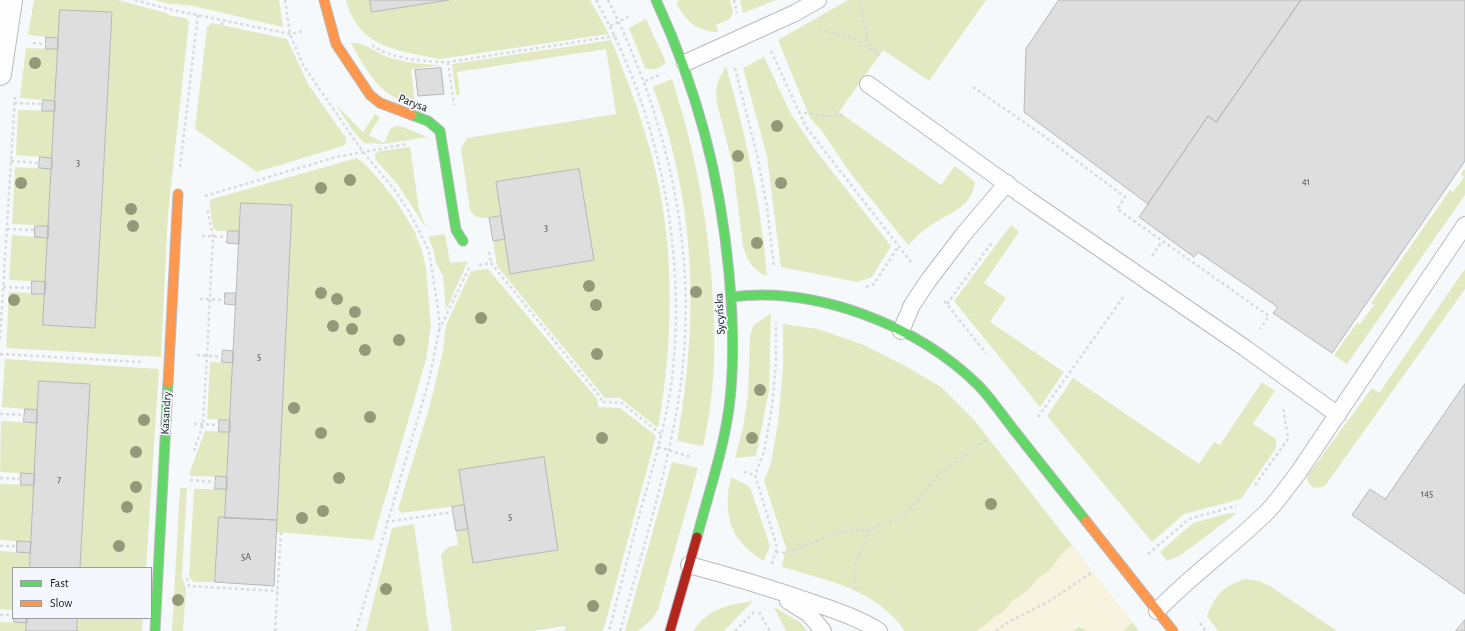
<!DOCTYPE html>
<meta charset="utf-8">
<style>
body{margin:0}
#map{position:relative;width:1465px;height:631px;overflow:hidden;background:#f6f9fc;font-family:"Alegreya Sans",sans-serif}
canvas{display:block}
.legend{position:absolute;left:12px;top:567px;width:140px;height:52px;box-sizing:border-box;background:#f4f8fe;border:1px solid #9b9ea3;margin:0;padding:5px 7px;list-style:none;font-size:12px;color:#15171a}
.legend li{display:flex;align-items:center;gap:8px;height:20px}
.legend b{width:20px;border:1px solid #9b9ea3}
</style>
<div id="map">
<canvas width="1465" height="631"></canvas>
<ul class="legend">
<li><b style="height:5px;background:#63d668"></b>Fast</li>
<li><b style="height:5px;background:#ff974d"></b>Slow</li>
</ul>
</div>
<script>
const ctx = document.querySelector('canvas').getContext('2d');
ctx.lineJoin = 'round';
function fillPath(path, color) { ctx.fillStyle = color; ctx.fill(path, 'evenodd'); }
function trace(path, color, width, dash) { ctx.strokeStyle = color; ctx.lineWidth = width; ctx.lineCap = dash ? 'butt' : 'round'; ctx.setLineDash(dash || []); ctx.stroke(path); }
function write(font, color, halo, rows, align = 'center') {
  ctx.font = font + ' "Alegreya Sans",sans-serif'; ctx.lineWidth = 3.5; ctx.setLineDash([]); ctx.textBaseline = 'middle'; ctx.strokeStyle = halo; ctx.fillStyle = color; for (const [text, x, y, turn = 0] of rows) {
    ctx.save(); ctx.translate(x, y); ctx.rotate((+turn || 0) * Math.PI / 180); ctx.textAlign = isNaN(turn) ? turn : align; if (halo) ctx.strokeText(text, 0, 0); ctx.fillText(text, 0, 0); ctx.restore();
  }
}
const green = new Path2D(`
 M34 0H118L166 13 171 16 186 18 189 22 168 213 161 357 6 348 9 292 45 294 44 325 95 328 112 12 61 10 58 38 28 35Z
 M155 0H279L283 27 189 5 170 4Z
 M346 0H370L373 12 449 0H590L609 34 440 59 434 58C394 50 358 46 346 0Z
 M680 0H730L733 12 730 19 716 25 718 32C696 31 685 21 676 2Z
 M740 0H776L743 13Z
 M848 0H986L929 81 883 50 839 112 941 185 955 166 975 182C972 209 947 213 927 228 920 232 915 239 908 245L851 174 821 130 810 118 778 40Z
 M646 19 666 62C662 68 652 71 645 68L629 28Z
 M212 23 287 39 308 84 346 138V144L343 146 257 172 195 129 207 27Z
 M611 40C629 83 645 127 656 172 675 255 673 344 658 428L620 398H605L497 266 493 241 505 239 510 274 594 260 579 169 496 182 501 216C490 217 476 222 470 210L461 149 467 138 616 114 606 49 457 72 460 94 456 95 452 64Z
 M351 43C364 41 375 53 388 57 406 63 425 65 444 65L411 69 415 103C382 101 365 69 351 43Z
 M26 48 58 49 55 101 20 98Z
 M764 57 791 114 816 151 891 246 872 277 857 282 781 267 767 156 743 68Z
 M726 66C746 137 761 202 767 276 753 270 748 262 743 247L733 166 717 104 716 91 718 81Z
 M672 79C693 144 705 203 711 272 716 331 717 388 703 446L677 441C694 347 697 250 674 157 669 133 661 110 653 87Z
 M336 105 363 132 375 114 380 117 369 135 384 143 391 128 398 126 403 127 427 137 384 144 364 143 353 131Z
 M18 110 55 111 52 158 16 155Z
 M410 147 419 209 426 228 398 185 375 159V154L380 151Z
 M357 158 365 164 381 182 397 202 415 232 422 251 426 268 431 326 426 360 373 540 276 532 292 205 241 203 239 231H217L213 227 209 202 212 199Z
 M15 167 52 169 49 226 12 224Z
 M1465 169V195L1347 364 1334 355 1357 323 1360 324 1374 305 1371 303 1450 190 1453 192 1464 177 1461 174Z
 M1011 225 1019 232 984 283 1006 298 990 322 1064 372 1040 407 954 301Z
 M445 234 450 263 468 261 446 310 443 276 436 263 433 249 428 237Z
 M12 235 48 238 46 282 9 280Z
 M488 269 597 399 598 407 620 408 656 436 604 628 602 631H565V626L533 631H452L441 555 448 547 458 545 456 531 468 529 460 470 464 505 401 513 398 509 430 405 443 351 446 325 471 271Z
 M1465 269V289L1325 486C1315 490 1307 487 1307 476L1372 388 1379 393Z
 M771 313 769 391 756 456 735 458 743 428 748 395 750 336 754 325Z
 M783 324 818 329 864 345 905 366 941 387 975 421 1139 631H905C875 589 829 581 782 567L786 548 764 481 771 463 778 422 783 369Z
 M5 359 159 369 146 568H80L89 384 39 381 37 410 2 407Z
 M210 362 233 363 230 420 207 419Z
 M1073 378 1199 464 1214 442 1220 445 1262 382 1275 391 1253 424 1276 439V448L1241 499 1184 514 1152 542 1047 416Z
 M1 421 37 423 35 474 0 472Z
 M205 431 230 432 227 477 190 476V471Z
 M672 462 698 468 658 610 651 620 638 631H625Z
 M731 477 750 487 770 546 764 561C730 541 722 514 731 477Z
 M0 484 34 485 31 542 0 540Z
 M180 488H187L182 576 186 589 183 631H172Z
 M194 489H227L225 518H219L215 582H193L189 576Z
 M1229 513H1237L1181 555 1167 561 1160 552 1193 523Z
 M414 524 429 631H366L392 528Z
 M0 551 30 553V568H13V610L0 609Z
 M1245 579 1259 581 1270 586 1337 631H1218L1207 616C1216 594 1222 587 1245 579Z
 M753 601 724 631H693C709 608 727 605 753 601Z
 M774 607 801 623 807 631H786Z
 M77 618H143L142 631H77Z
 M0 622 27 623 26 631H0Z`);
const sand = new Path2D(`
 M1072 545 1132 622 1124 631H1088L1079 627 1073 631H976L985 625 994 617 1003 612 1012 601 1028 590 1039 577 1049 571 1064 551Z`);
const building = new Path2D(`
 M370 0H449L372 12Z
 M1059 0H1301L1216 122 1208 116 1148 204 1024 112 1026 49Z
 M1301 0H1465V161L1332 353 1273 313 1278 307 1198 252 1194 257 1139 217 1208 116 1216 122Z
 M60 10 112 12 95 328 43 325Z
 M46 37 58 38V49H46Z
 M441 68 444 94 418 96 415 70Z
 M43 100 55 101V111H42Z
 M40 157 52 158V169L39 168Z
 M579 169 594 260 510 274 496 182Z
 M241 203 292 205 277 520 225 518Z
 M501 216 505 239 493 241 489 218Z
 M35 226H49L48 238 35 237Z
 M228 231H239V244L227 243Z
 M32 281 46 282 45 294H32Z
 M225 293H236L235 305 225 304Z
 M223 350 233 351V363L222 362Z
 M39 381 90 384 80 568H30Z
 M1465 384V594L1352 515 1370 489 1385 499Z
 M25 409 37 410V423L24 422Z
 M219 420H230V432H219Z
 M544 457 558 550 473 563 459 470Z
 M21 473 35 474 34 485H21Z
 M216 476 227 477V489H215Z
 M464 505 468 529 456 531 452 507Z
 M219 517 277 520 274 586 215 582Z
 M17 541 31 542 30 553 17 552Z
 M14 618H27V623L14 622Z
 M27 618H77V631H26Z
 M1465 620V631H1456Z`);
const path = new Path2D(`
 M135 0 168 9 290 34 304 31
 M285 0 290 34 303 65 363 152 393 188 408 210 420 233 429 251 439 316V331L429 380 356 631
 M596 0C660 114 688 256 671 386 665 424 655 461 644 498 632 542 620 587 609 631
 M608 0C671 126 701 262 678 403 665 480 641 555 620 631
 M734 0 737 13
 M222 25V20
 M610 26 631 15
 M819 29 857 40 879 55 868 41 859 0
 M33 43 46 44
 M372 45C389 59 427 62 448 62L615 36
 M771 51 806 127 911 262
 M448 62 454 105
 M735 68 757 155 767 207 774 266
 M645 81 659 75
 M973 87 1041 134 1125 197 1117 209 1269 316 1260 329
 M14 103 43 104
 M798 112 827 116 843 115
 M11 161 39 163
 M180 167 198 15
 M205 196 336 157 407 144
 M7 229 35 230
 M202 236 228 237
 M489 252 491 263
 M1152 256 1162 241
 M479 265 491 263 601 398V402L622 403 662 435
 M3 287 32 288
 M866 287 874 284 898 247
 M200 299 225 300
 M944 301 986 353
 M947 304 993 241
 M439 330 469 268
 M0 339 15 97
 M0 354 142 362
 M197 355 223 357
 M0 414 24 415
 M1038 417 1124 296
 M194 424 219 425
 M658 447 691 457
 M194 451 203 424 207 356 213 236 207 208
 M744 472 755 475
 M0 478 21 479
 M190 480 216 482
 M1255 485 1288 439 1283 407
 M386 522 453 512
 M0 546H17
 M776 552 786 553 839 532 869 530
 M1148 554 1189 519 1236 506
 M772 564 777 547 755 475 764 452 772 407 776 362V323
 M187 578 189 586 278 591
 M856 590C850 570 862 549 869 530L898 518 913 506 937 476 987 439
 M759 612 770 631
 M0 615H13
 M1200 623 1206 631
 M275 631 281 532
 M735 631 756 610
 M996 631 1007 623 1051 600 1091 573`);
const lane = new Path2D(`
 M685 63 795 13 818 0
 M868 84 1029 200 1245 348 1338 415
 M901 331 912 305 928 281 963 235 1007 183
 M689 565C731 576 773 589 814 603 836 611 859 618 879 631
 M788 601 809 614 823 631
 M1157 611C1191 575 1233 546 1268 511 1279 499 1288 486 1298 473L1465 225`);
const street = new Path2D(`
 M0 74 11 0`);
const fast = new Path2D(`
 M656 0C697 89 720 175 729 273 733 318 735 363 729 408 723 452 708 495 697 537
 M412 115 428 121 440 131 456 230 463 241
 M731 297C816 286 917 325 978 385 991 398 1002 415 1014 430 1038 460 1062 491 1086 521
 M155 631 168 383`);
const slow = new Path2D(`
 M324 0 336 44 370 95 380 103 412 115
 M168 383 178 194
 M1086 521 1173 631`);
const jam = new Path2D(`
 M670 631 697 537`);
const trees = [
 [35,63],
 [777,126],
 [738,156],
 [350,180],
 [21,183],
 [781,183],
 [321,188],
 [131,209],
 [133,226],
 [757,243],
 [589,286],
 [696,292],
 [321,293],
 [337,299],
 [14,300],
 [596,305],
 [355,312],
 [481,318],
 [333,326],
 [352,329],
 [399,340],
 [365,350],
 [597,354],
 [760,390],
 [294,408],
 [370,417],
 [144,420],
 [321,433],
 [602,438],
 [752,438],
 [136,452],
 [339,478],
 [136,487],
 [991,504],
 [127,507],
 [323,511],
 [302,518],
 [119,546],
 [601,569],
 [386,589],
 [178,600],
 [593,606]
];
const numberNames = [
 ["3",78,163],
 ["41",1306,182],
 ["3",546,228],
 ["5",259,357],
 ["7",59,480],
 ["145",1427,494],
 ["5",510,517],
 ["5A",246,557]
];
const streetNames = [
 ["Parysa",413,103,21],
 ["Sycyńska",720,314,-93],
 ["Kasandry",166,413,-87]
];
fillPath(green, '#e2e9c1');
fillPath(sand, '#f7f3df');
fillPath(building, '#dedede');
trace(building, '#b6b6b7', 1);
trace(lane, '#b8babd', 18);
trace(street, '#b8babd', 24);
trace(fast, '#b8babd', 11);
trace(slow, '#b8babd', 11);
trace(jam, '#b8babd', 11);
trace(path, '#d9dadb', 2.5, [3, 3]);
trace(lane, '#fefeff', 16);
trace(street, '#fefeff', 22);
trace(fast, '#63d668', 9);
trace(slow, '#ff974d', 9);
trace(jam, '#b3261e', 9);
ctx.fillStyle = '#959979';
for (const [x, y] of trees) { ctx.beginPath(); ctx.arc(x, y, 6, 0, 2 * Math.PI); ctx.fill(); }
write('10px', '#47494b', null, numberNames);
write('12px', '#15171a', '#f4f8fe', streetNames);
</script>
